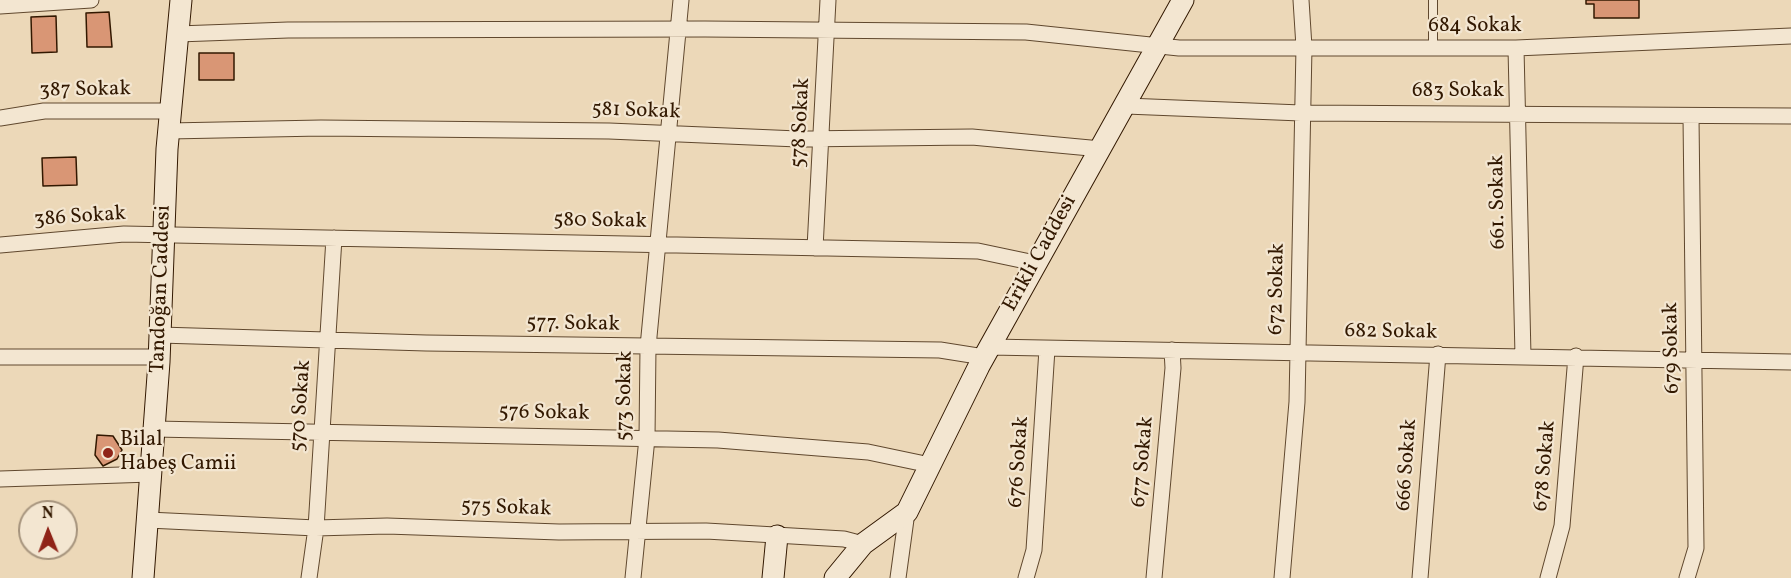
<!DOCTYPE html>
<meta charset="utf-8">
<style>
body{margin:0}
#map{position:relative;width:1791px;height:578px;overflow:hidden;background:#ecd8b8;font-family:Vollkorn,serif}
canvas{display:block}
.north{position:absolute;left:18px;top:500px;width:60px;height:60px;box-sizing:border-box;background:#f3e6d1;border:2px solid #a6947d;border-radius:50%;rotate:359deg;font-size:16px;font-weight:700;line-height:24px;text-align:center;color:#321800}
.north::after{content:'';display:block;margin:auto;width:21px;height:27px;background:#8f2418;clip-path:polygon(50% 0,100% 100%,50% 72%,0 100%)}
</style>
<div id="map">
<canvas width="1791" height="578"></canvas>
<div class="north">N</div>
</div>
<script>
const ctx = document.querySelector('canvas').getContext('2d');
ctx.lineJoin = 'round';
function fillPath(path, color) { ctx.fillStyle = color; ctx.fill(path, 'evenodd'); }
function trace(path, color, width, dash) { ctx.strokeStyle = color; ctx.lineWidth = width; ctx.lineCap = dash ? 'butt' : 'round'; ctx.setLineDash(dash || []); ctx.stroke(path); }
function write(font, color, halo, rows, align = 'center') {
  ctx.font = font + ' Vollkorn,serif'; ctx.lineWidth = 4.5; ctx.setLineDash([]); ctx.textBaseline = 'middle'; ctx.strokeStyle = halo; ctx.fillStyle = color; for (const [text, x, y, turn = 0] of rows) {
    ctx.save(); ctx.translate(x, y); ctx.rotate((+turn || 0) * Math.PI / 180); ctx.textAlign = isNaN(turn) ? turn : align; if (halo) ctx.strokeText(text, 0, 0); ctx.fillText(text, 0, 0); ctx.restore();
  }
}
const building = new Path2D(`
 M1586 0H1639V18H1594V4H1586Z
 M109 12 112 47H87L86 13Z
 M56 16 57 52 32 53 31 17Z
 M199 53H234V80H199Z
 M76 157 77 185 43 186 42 158Z
 M97 435 113 436 122 450 117 459 103 466 95 455Z`);
const lane = new Path2D(`
 M1433 0V48`);
const street = new Path2D(`
 M0 6 91 0
 M178 34 288 30 705 29 1026 32 1179 48H1516L1791 36
 M1516 48 1523 356
 M1126 106 1301 113 1791 116
 M0 118 44 111H170
 M169 131 321 128 609 131 798 139 972 137 1101 149
 M0 245 124 234 978 251 1035 263
 M815 248 828 0
 M160 335 426 343 940 350 984 357
 M990 347 1791 362
 M0 357H159
 M154 429 718 440 868 452 930 465
 M0 479 151 474
 M148 520 316 528 387 526 559 532 706 531 844 539 863 544
 M309 578 316 528 334 238
 M633 578 647 438 648 347 681 0
 M898 578 907 512
 M1026 578 1034 550 1047 349
 M1154 578 1173 368 1172 350
 M1282 578 1297 402 1304 47 1301 0
 M1420 578 1438 354
 M1548 578 1562 526 1576 356
 M1687 578 1696 548 1691 117`);
const secondary = new Path2D(`
 M143 578 159 362 167 149 181 0
 M773 578 777 536
 M835 578 863 544 907 512 979 366 1183 0`);
const markers = [
 [108,453,6,"#8f2418"]
];
const streetNames = [
 ["684 Sokak",1475,27],
 ["387 Sokak",85,91,-1],
 ["683 Sokak",1458,92],
 ["581 Sokak",636,112,2],
 ["578 Sokak",802,123,-87],
 ["661. Sokak",1499,202,-91],
 ["386 Sokak",80,218,-4],
 ["580 Sokak",600,222,1],
 ["Erikli Caddesi",1041,254,-61],
 ["Tandoğan Caddesi",162,289,-88],
 ["672 Sokak",1278,289,-89],
 ["577. Sokak",573,325,1],
 ["682 Sokak",1391,333,1],
 ["679 Sokak",1673,348,-91],
 ["573 Sokak",626,396,-89],
 ["570 Sokak",302,406,-86],
 ["576 Sokak",544,414,1],
 ["676 Sokak",1020,462,-86],
 ["677 Sokak",1144,462,-85],
 ["666 Sokak",1408,465,-86],
 ["678 Sokak",1546,466,-85],
 ["575 Sokak",506,509,2]
];
const poiNames = [
 ["Bilal",120,441],
 ["Habeş Camii",120,465]
];
fillPath(building, '#d99675');
trace(building, '#321800', 1.5);
trace(lane, '#60482e', 10);
trace(street, '#60482e', 17);
trace(secondary, '#321800', 23);
trace(lane, '#f3e6d1', 8);
trace(street, '#f3e6d1', 15);
trace(secondary, '#f3e6d1', 21);
for (const [x, y, r, color] of markers) { const dot = new Path2D(); dot.arc(x, y, r, 0, 2 * Math.PI); ctx.fillStyle = color; ctx.fill(dot); trace(dot, '#f3e6d1', 2); }
write('21px', '#321800', '#f3e6d1', streetNames);
write('21px', '#321800', '#f3e6d1', poiNames, 'left');
</script>
